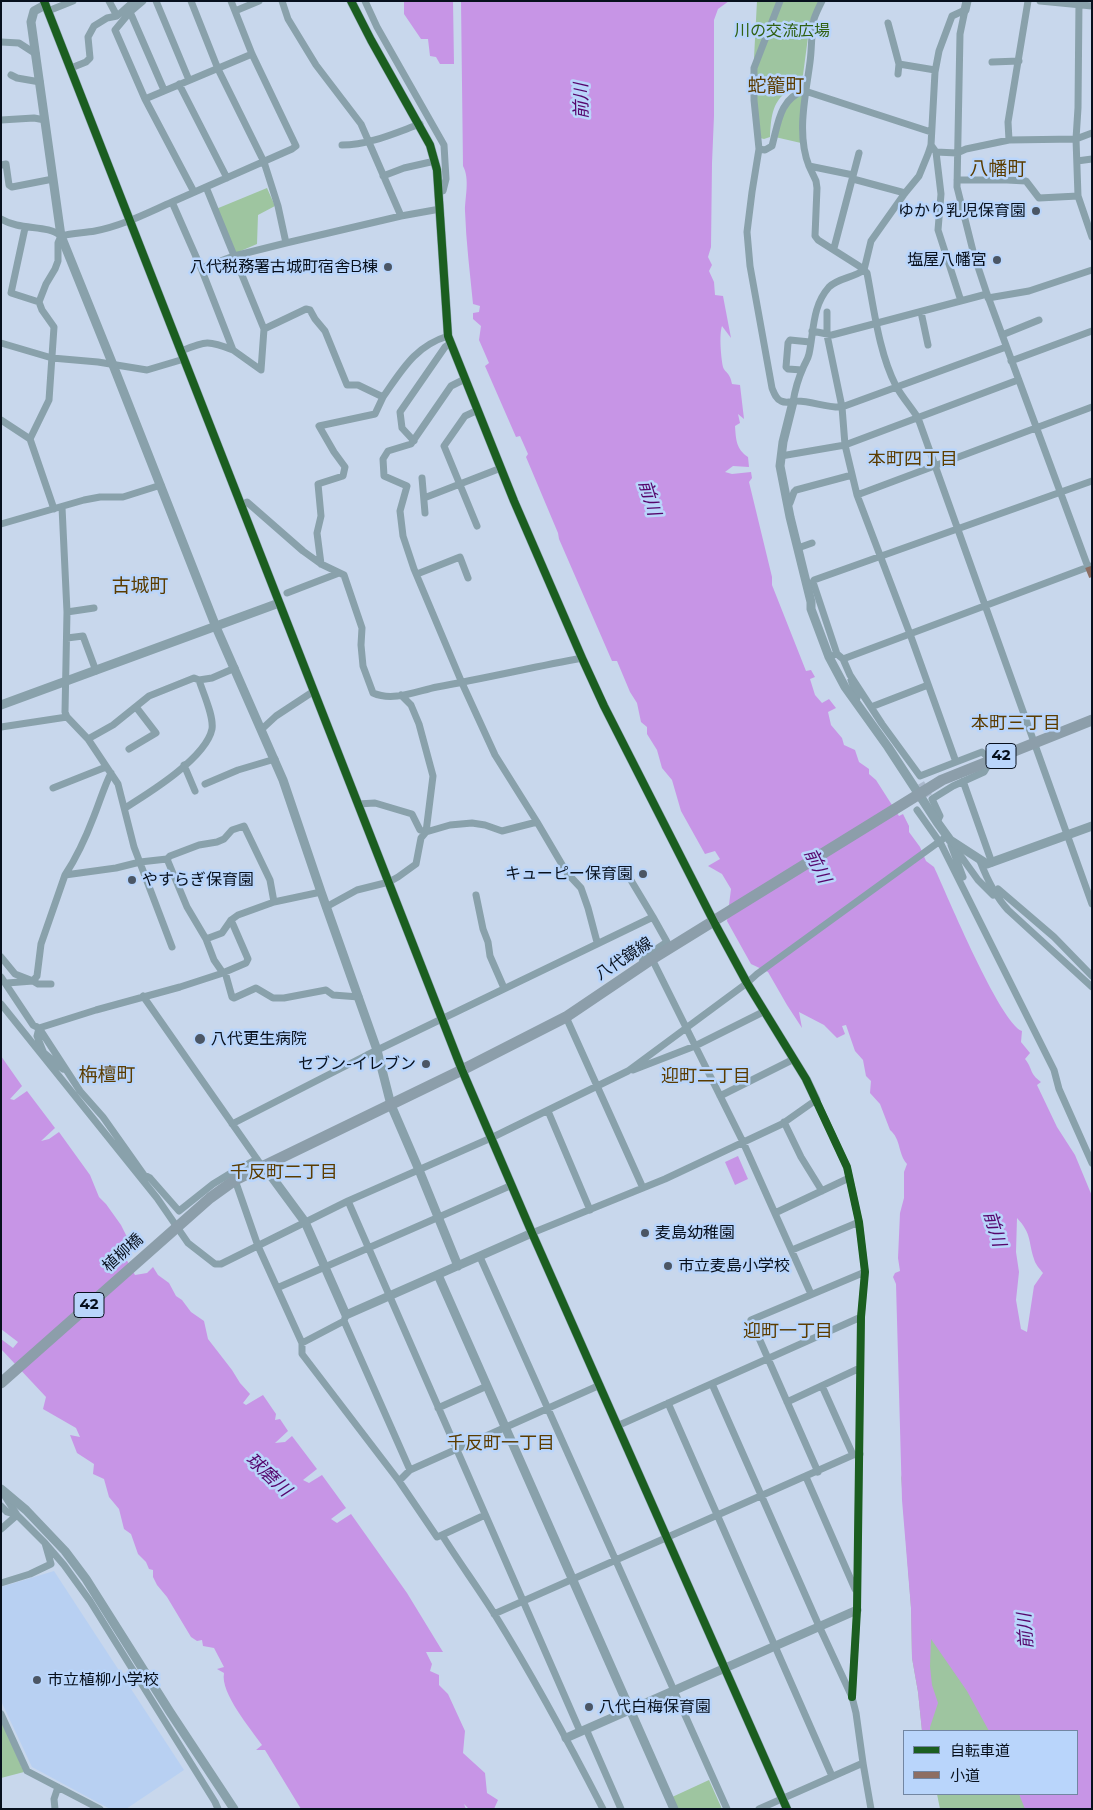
<!DOCTYPE html>
<meta charset="utf-8">
<style>
body{margin:0}
#map{position:relative;width:1093px;height:1810px;overflow:hidden;background:#c8d7ec;font-family:Montserrat,"Noto Sans JP",sans-serif}
canvas{display:block}
.frame{position:absolute;inset:0;border:2px solid #07101d;pointer-events:none}
.legend{position:absolute;left:903px;top:1730px;width:175px;height:65px;box-sizing:border-box;background:#b9d5fb;border:1px solid #7286a2;margin:0;padding:6px 9px;list-style:none;font-size:15px;color:#07101d}
.legend li{display:flex;align-items:center;gap:10px;height:25px}
.legend b{width:25px;border:1px solid #7286a2}
</style>
<div id="map">
<canvas width="1093" height="1810"></canvas>
<div class="frame"></div>
<ul class="legend">
<li><b style="height:6px;background:#1b5e20"></b>自転車道</li>
<li><b style="height:6px;background:#8d6e63"></b>小道</li>
</ul>
</div>
<script>
const ctx = document.querySelector('canvas').getContext('2d');
ctx.lineJoin = 'round';
function fillPath(path, color) { ctx.fillStyle = color; ctx.fill(path, 'evenodd'); }
function trace(path, color, width, dash) { ctx.strokeStyle = color; ctx.lineWidth = width; ctx.lineCap = dash ? 'butt' : 'round'; ctx.setLineDash(dash || []); ctx.stroke(path); }
function write(font, color, halo, rows, align = 'center') {
  ctx.font = font + ' Montserrat,"Noto Sans JP",sans-serif'; ctx.lineWidth = 5; ctx.setLineDash([]); ctx.textBaseline = 'middle'; ctx.strokeStyle = halo; ctx.fillStyle = color; for (const [text, x, y, turn = 0] of rows) {
    ctx.save(); ctx.translate(x, y); ctx.rotate((+turn || 0) * Math.PI / 180); ctx.textAlign = isNaN(turn) ? turn : align; if (halo) ctx.strokeText(text, 0, 0); ctx.fillText(text, 0, 0); ctx.restore();
  }
}
const built = new Path2D(`
 M54 1571 184 1770 126 1809H110L32 1767 1 1701V1587Z`);
const green = new Path2D(`
 M757 1H819L810 22 803 75C798 85 791 88 783 95 771 106 771 122 770 137L764 139 760 138 758 128 754 58Z
 M805 91 801 143 775 137 782 108Z
 M267 188 275 206 258 215 257 244 236 253 216 209Z
 M901 1475 918 1517 1043 1731H922L918 1692 912 1658 911 1608Z
 M1 1720 24 1772 1 1778Z
 M709 1780 722 1809H675L670 1798Z
 M937 1794H1058L1062 1809H940Z`);
const water = new Path2D(`
 M404 1H453L454 64H440L436 57 430 56 428 39H421L404 14Z
 M461 1H729L718 9 714 20V116L712 163 711 247 708 257 712 265 709 271 714 282 715 295 723 296 731 338 722 326C719 335 721 357 723 367 725 373 730 372 732 384L740 385 744 419 738 414 740 423 735 426C736 440 736 449 748 457L749 467 733 466 725 472 732 474 751 472 752 478 749 482 772 577V585L806 671 811 670 815 677 810 679 815 695 822 703 829 699 836 708 828 712 831 725 842 738 844 745 855 750 859 762 869 769V774L876 780 899 816 903 814 909 826V832L920 847 926 861 934 867C947 895 1000 1023 1022 1031L1021 1042 1030 1053 1025 1059C1033 1069 1029 1073 1041 1082L1037 1085 1057 1127 1075 1155 1092 1196V1809H1025L1019 1794H1077V1731H989L967 1691 931 1639 930 1666 932 1685 938 1703 930 1727V1731H922L918 1692 912 1658 911 1608 902 1500 896 1284 893 1277 895 1273 900 1271 898 1258 900 1213 904 1198V1172L907 1164C898 1154 901 1139 890 1130L880 1104 870 1093 871 1081 866 1076 863 1060 855 1051 846 1025 842 1026 845 1034 837 1038 824 1025 799 1012 802 1028 787 1005 768 972 751 964 727 921 731 889 722 874 708 866 720 859 715 851 705 854 681 811 672 780 662 768 657 750 647 734V727L641 722 637 703 630 692 617 661H612L559 539 558 533 526 457 528 454 520 436 516 437 485 366 489 363 479 340 481 326 473 319V313L479 312 480 306 473 304C470 273 466 242 465 211 465 197 470 179 463 166ZM1017 1218C1032 1234 1028 1241 1034 1259 1035 1264 1040 1269 1043 1273L1034 1286 1027 1332 1021 1329 1016 1300 1019 1272 1016 1252Z
 M1 1056 22 1086 10 1099 14 1100 27 1091 55 1128 41 1141 49 1139 59 1132 90 1175 99 1197 106 1204 121 1225 132 1247 125 1257 135 1275 147 1273 153 1267 158 1275 169 1283 176 1296 182 1300 191 1312 204 1321 208 1339 232 1370 240 1383 250 1394 243 1403 246 1405 263 1395 276 1414 275 1420 280 1419 288 1431 275 1443 285 1442 292 1436 317 1469 303 1480 309 1483 322 1475 346 1508 331 1519 337 1523 351 1514 407 1593 443 1652H426L432 1664 430 1671 439 1675V1685L448 1694 465 1731 463 1753 485 1773 487 1793 498 1800 494 1809H469L464 1804 466 1809H301L265 1750H256L262 1745C251 1729 220 1693 224 1673L217 1669 224 1667 214 1648 203 1646 202 1640 197 1641 191 1637 167 1597 157 1585 153 1577V1570L149 1569 146 1562 138 1554 131 1534 124 1529 119 1509 109 1497 104 1479 93 1474 94 1464 77 1453 70 1435 80 1437 76 1428 43 1409 46 1397 1 1349V1339L13 1348 18 1342 1 1329Z
 M738 1156 748 1179 735 1185 725 1162Z`);
const minorTunnel = new Path2D(`
 M921 783 929 796`);
const minor = new Path2D(`
 M109 1 117 16
 M143 1 130 12 115 30 145 99 252 54
 M156 1 189 80
 M191 1 218 69 264 162 278 206 286 243 234 256 201 268
 M282 1 288 19 316 65 361 124 401 216
 M365 1 377 27 444 145 446 179 443 191H439
 M780 1 754 68V100L759 149 752 192 747 232 750 266 772 388C774 393 776 399 781 401 787 404 791 401 797 401 812 401 827 408 842 407L1006 347
 M822 1C819 7 816 13 814 19 811 33 812 48 810 62 806 94 796 134 809 166L853 175
 M1040 1 1092 6
 M1079 1 1078 108 1076 139 1078 196 1092 237
 M965 10 960 34 957 187 974 255 987 294 1088 567
 M48 11 73 1
 M235 11 259 1
 M130 12 164 90
 M888 23 899 64 898 74
 M1 42 19 43 36 54
 M992 62 1019 61
 M899 64 935 70
 M71 68 86 62 90 58 88 37 94 26 107 18 117 16 134 1
 M11 75 17 78 40 82
 M179 84 227 178
 M145 99 194 192
 M1 120 34 118 45 120
 M1009 140 1008 122 1028 1
 M342 145C369 145 395 133 420 124
 M931 145 936 152 957 153 966 149 1009 140 1076 139 1092 133
 M759 149 765 150 772 146C778 124 780 97 805 91L931 132
 M936 152 941 194 938 230 961 301
 M1077 161 1092 159
 M1 165 6 164 9 185 12 187 53 179
 M809 166 816 181 817 188 815 236 818 240 859 266 867 273C874 309 879 353 896 386 902 397 911 407 918 418L1092 904
 M383 176 404 168 435 161
 M853 179 905 193
 M957 180H1007L1026 181 1039 198 1078 196
 M206 187 264 329 261 370 233 350 201 268 172 202 292 149 296 146 252 54 231 1
 M1 219C21 231 47 224 61 236 72 233 83 233 95 231 122 226 147 213 172 202
 M25 228 11 293 39 302
 M286 243 401 216 440 209
 M834 248 859 153
 M988 298 1029 291 1092 270
 M827 312V335L842 407 845 445 857 495 910 634 956 762 982 752 991 760 984 772 953 786 932 799 940 816 937 822
 M921 312 928 345
 M264 329 306 309 310 310 315 319 325 331 347 385H358L383 397C402 370 415 346 448 336
 M812 331 832 335 987 294
 M1002 335 1039 320
 M1 343 52 358 98 362 147 370 184 359
 M181 351C206 341 208 340 233 350
 M1011 361 1092 331
 M802 370 788 369 786 367 788 343 790 340 810 342
 M465 379 451 386 411 444 388 451 383 459 384 476 407 486 400 511 403 536 414 569 462 683 495 755 537 822
 M793 402C795 390 798 379 803 368 805 363 808 359 809 354 814 331 812 306 829 287 838 278 853 278 864 270L871 241 905 193 919 176 928 154 931 145 935 72 939 51 952 16 965 10
 M1 420 30 439 54 509
 M30 439 49 400 54 327 42 310 39 302 46 284 55 269 58 261V243L61 236
 M414 441 402 428 400 412 445 347 451 343
 M781 456 845 445 1018 380
 M422 478 425 513
 M857 495 1092 407
 M424 498 501 468
 M787 503H790L794 492 796 490 852 475
 M241 506 247 502 303 551 321 564 344 575 362 628 361 645 363 666 373 693C393 702 417 691 437 687 486 678 534 667 582 658
 M62 507 67 612 65 712 67 717 88 739 118 784 134 847 172 947
 M1 524 84 500 100 497H123L161 485
 M477 526 444 446 465 416 478 410
 M798 548 812 543
 M321 564 317 533 321 516 318 484 343 476 345 467 334 452 319 426 375 414 383 397
 M417 574 460 557 468 578
 M287 593 339 573
 M67 612 94 608
 M67 638 83 636 96 671
 M837 654 813 582 814 580 1092 481
 M834 655 837 654 843 659 1091 566
 M843 659 850 675 882 724 920 776 956 762
 M851 680 857 698 855 701
 M871 707 928 685
 M1 727 67 717
 M262 729 276 716 314 691
 M88 739 113 725 149 696 194 678 199 680
 M129 749 156 733 136 707
 M184 765 195 791
 M111 773C104 787 100 801 94 816 86 837 77 857 65 875L116 868 140 862 167 859 170 856 199 845 217 842 224 839 232 830 244 826 270 880 274 902
 M963 781 992 863
 M205 784 238 770 275 759
 M53 788 106 767
 M358 804 375 803 412 814 420 830 426 832 433 776 419 724 411 705 401 695
 M125 808C149 793 206 758 212 729 214 716 203 693 199 680L212 678 235 668
 M917 810 941 844 1054 1070 1059 1089 1092 1163
 M950 841 978 880 993 895
 M951 845 963 877
 M167 859 187 907 206 939 214 960 223 973 225 972 232 997 234 998 256 988 273 998H284L326 990 333 995 359 997
 M980 861C987 879 995 896 1008 910L1092 987
 M629 877 653 917
 M998 889 1054 937 1092 976
 M476 895 483 929 488 942 490 956 504 988
 M326 907 357 890 389 882 398 877 416 864 421 838 426 832 450 825 472 823 485 825 502 831 537 822 567 873 581 888 588 908 597 942
 M206 939 222 933 231 920 238 915 274 902 321 892
 M1 957 15 974 33 981 37 976 41 944 65 875
 M652 959 743 1142 811 1294
 M225 972 246 963 248 959 231 920
 M1 977 33 1025 39 1028 96 1010 180 987 223 973
 M7 983 33 981 38 984H51
 M143 996 259 1162
 M1 1004 157 1198 188 1243 215 1264H221L348 1201 491 1138 628 1071 747 983 757 974 947 836
 M566 1017 643 1188
 M39 1028 80 1091 103 1117 144 1175 150 1178 179 1211 213 1184 231 1173 257 1159
 M39 1028 37 1036 45 1056
 M44 1053 63 1069
 M633 1070 695 1046 765 1011
 M720 1096 794 1059
 M548 1111 590 1210
 M784 1122 801 1157 822 1191
 M232 1124 367 1055 653 917 667 942 643 958 642 965
 M235 1180 258 1246 302 1343V1354L399 1481 437 1537 442 1535C459 1562 478 1588 495 1615 534 1678 569 1743 603 1809
 M348 1201 580 1731
 M775 1213 849 1178
 M532 1233 665 1179 782 1124 816 1100 847 1167 859 1222 865 1272 861 1317 857 1610 852 1697
 M792 1250 859 1222
 M480 1257 727 1809
 M277 1288 512 1185
 M346 1315 344 1321 410 1470 600 1385
 M302 1343 344 1321
 M712 1384 819 1626 852 1697 856 1713 863 1763 871 1809
 M822 1386 853 1455
 M787 1402 860 1368
 M668 1403 832 1776
 M438 1408 487 1386
 M617 1426 861 1317
 M818 1472 751 1320 865 1272
 M806 1477 855 1589
 M399 1481 410 1470
 M1 1506 7 1512 17 1515 45 1543 51 1564 30 1574 1 1583
 M1 1529 17 1515 3 1493
 M442 1535 485 1515
 M45 1543 64 1565 90 1601 215 1802 218 1809
 M494 1614 853 1455 860 1454
 M1 1714 27 1771 100 1809
 M586 1729 621 1809
 M55 1809 54 1799 58 1787
 M759 1809 863 1763`);
const tertiary = new Path2D(`
 M44 1 462 1070 532 1233 787 1809
 M351 1 371 40 430 145 437 170 448 336 514 501 582 658 604 706 715 924 747 983 806 1079 816 1100
 M45 5 34 11 31 22 61 236 113 365 216 627 283 780 321 892 377 1050 391 1105 419 1170 458 1266
 M965 10 967 1
 M793 402 783 442 780 466 790 517 811 602V609L829 657 845 687 888 747 937 822 950 840 987 864 1092 826
 M1 705 279 603
 M263 1165 305 1222 346 1315 532 1233
 M438 1275 674 1809
 M1 1489 26 1510 65 1551 86 1579 170 1712 234 1809
 M566 1738 857 1610`);
const primary = new Path2D(`
 M1 1383 210 1198 235 1180 462 1070 566 1017 652 959 942 780 1092 720`);
const quiet = new Path2D(`
 M1088 567 1092 577`);
const cycleway = new Path2D(`
 M44 1 462 1070 532 1233 787 1809
 M351 1 371 40 430 145 437 170 448 336 514 501 582 658 604 706 715 924 747 983 806 1079 847 1167 859 1222 865 1272 861 1317 857 1610 852 1697`);
const markers = [
 [1036,211,5,"#4b5665"],
 [997,260,5,"#4b5665"],
 [388,267,5,"#4b5665"],
 [643,874,5,"#4b5665"],
 [132,880,5,"#4b5665"],
 [200,1039,6,"#4b5665"],
 [426,1064,5,"#4b5665"],
 [645,1233,5,"#4b5665"],
 [668,1266,5,"#4b5665"],
 [37,1680,5,"#4b5665"],
 [589,1707,5,"#4b5665"]
];
const shields = [
 [1001,756,30],
 [89,1305,30]
];
const shieldNames = [
 ["42",1001,756],
 ["42",89,1305]
];
const parkNames = [
 ["川の交流広場",782,31]
];
const poiNames = [
 ["ゆかり乳児保育園",1026,211,"right"],
 ["塩屋八幡宮",987,260,"right"],
 ["八代税務署古城町宿舎B棟",378,267,"right"],
 ["キューピー保育園",633,874,"right"],
 ["やすらぎ保育園",142,880],
 ["八代更生病院",211,1039],
 ["セブン-イレブン",416,1064,"right"],
 ["麦島幼稚園",655,1233],
 ["市立麦島小学校",678,1266],
 ["市立植柳小学校",47,1680],
 ["八代白梅保育園",599,1707]
];
const streetNames = [
 ["八代鏡線",624,959,-33],
 ["植柳橋",123,1253,-42]
];
const waterNames = [
 ["前川",582,101,-91],
 ["前川",649,498,73],
 ["前川",817,866,63],
 ["前川",994,1229,73],
 ["球磨川",268,1475,43],
 ["前川",1026,1631,-94]
];
const neighbourhoodNames = [
 ["本町四丁目",913,460],
 ["本町三丁目",1016,724],
 ["迎町二丁目",706,1077],
 ["千反町二丁目",284,1173],
 ["迎町一丁目",788,1332],
 ["千反町一丁目",501,1444]
];
const quarterNames = [
 ["蛇籠町",776,86],
 ["八幡町",998,169],
 ["古城町",140,586],
 ["栴檀町",107,1075]
];
fillPath(built, '#b8d0f2');
fillPath(green, '#9ec5a0');
fillPath(water, '#c795e6');
trace(minorTunnel, '#abb9cd', 7, [7, 3.5]);
trace(minor, '#89a1ab', 7);
trace(tertiary, '#89a1ab', 9);
trace(primary, '#8c9eaa', 11);
trace(quiet, '#8d6e63', 6, [12, 6]);
trace(cycleway, '#1b5e20', 8);
for (const [x, y, r, color] of markers) { const dot = new Path2D(); dot.arc(x, y, r, 0, 2 * Math.PI); ctx.fillStyle = color; ctx.fill(dot); trace(dot, '#b9d5fb', 2); }
for (const [x, y, w] of shields) { const box = new Path2D(); box.roundRect(x - w / 2, y - 12.5, w, 25, 4); ctx.fillStyle = '#b9d5fb'; ctx.fill(box); trace(box, '#07101d', 1); }
write('bold 15px', '#07101d', null, shieldNames);
write('16px', '#306113', '#b9d5fb', parkNames);
write('16px', '#07101d', '#b9d5fb', poiNames, 'left');
write('16px', '#07101d', '#b9d5fb', streetNames);
write('italic 18px', '#56066c', '#b9d5fb', waterNames);
write('18px', '#5b3c00', '#b9d5fb', neighbourhoodNames);
write('19px', '#5b3c00', '#b9d5fb', quarterNames);
</script>
